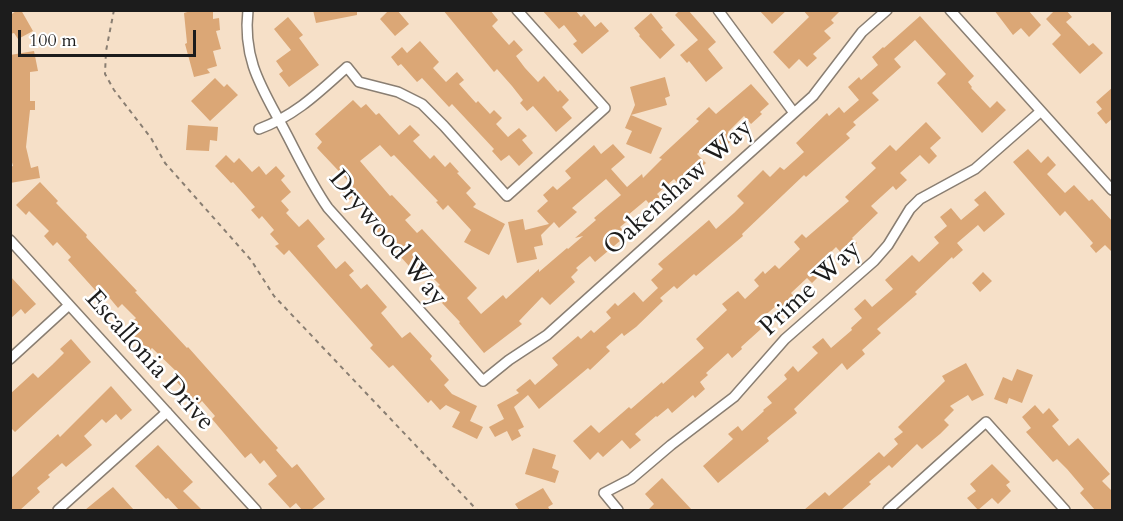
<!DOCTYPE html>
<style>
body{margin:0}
#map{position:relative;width:1123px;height:521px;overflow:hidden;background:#f6e0c8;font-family:Cardo,serif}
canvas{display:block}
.frame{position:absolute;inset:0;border:12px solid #1c1c1c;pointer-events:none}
.scale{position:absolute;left:18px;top:30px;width:178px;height:27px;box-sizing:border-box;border:3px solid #1c1c1c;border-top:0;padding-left:8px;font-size:18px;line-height:21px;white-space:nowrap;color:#1c1c1c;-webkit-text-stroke:4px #fff;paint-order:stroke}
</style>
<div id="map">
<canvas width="1123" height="521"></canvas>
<div class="frame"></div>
<div class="scale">100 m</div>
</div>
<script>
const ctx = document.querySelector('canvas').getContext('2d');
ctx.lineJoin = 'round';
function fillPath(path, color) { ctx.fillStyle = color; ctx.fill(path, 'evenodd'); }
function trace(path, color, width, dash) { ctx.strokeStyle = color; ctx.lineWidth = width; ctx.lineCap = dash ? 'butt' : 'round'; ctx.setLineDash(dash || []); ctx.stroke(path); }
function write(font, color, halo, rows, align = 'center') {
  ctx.font = font + ' Cardo,serif'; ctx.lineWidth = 5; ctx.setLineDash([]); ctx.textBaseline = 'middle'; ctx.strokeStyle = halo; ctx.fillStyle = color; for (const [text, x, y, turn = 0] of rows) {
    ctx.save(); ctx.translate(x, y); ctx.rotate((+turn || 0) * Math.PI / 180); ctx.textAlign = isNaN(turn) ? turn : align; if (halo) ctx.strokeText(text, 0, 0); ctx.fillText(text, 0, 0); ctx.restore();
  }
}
const building = new Path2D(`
 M18 10H21L33 31 18 39 14 33 10 34V15Z
 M194 10H213V19L219 18 220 30 216 31 221 49 213 51 217 66 207 69 210 73 194 77 185 44 187 43 184 13Z
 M313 10H357V15L316 23Z
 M389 10H397L409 24 395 36 380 19Z
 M443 10H490L498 20 492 26 509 45 514 40 523 50 516 56 525 68 538 82 544 76 558 92 560 90 569 100 562 107 572 118 556 132 533 106 527 111 520 103 523 100 512 86 497 69 494 72Z
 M542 10H575L581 17 584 14 595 27 601 22 609 31 582 54 573 44 577 41 564 25 559 29Z
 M680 10H688L716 42 708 49 723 68 706 82 689 61 687 63 680 55 698 40 675 15Z
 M759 10H787L772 24Z
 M803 10H841L831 20 834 23 824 31 831 38 813 54 817 58 807 67 799 59 789 69 773 52 809 17Z
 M994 10H1028L1041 25 1029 37 1021 28 1013 35Z
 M1055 10H1066L1072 17 1066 22 1089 46 1093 43 1103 53 1080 74 1052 44 1061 35 1046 19Z
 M651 13 663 28 661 29 675 45 660 59 639 36 640 35 634 28Z
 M920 16 974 76 968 82 972 87 971 88 990 108 997 101 1006 110 982 133 937 83 946 74 915 40 894 59 901 67 872 93 879 100 853 122 856 125 846 134 850 138 806 177 804 175 742 234 743 236 696 276 694 274 677 289 674 286 660 298 663 301 636 327 624 336 622 333 606 347 610 351 590 370 588 368 539 409 528 395 514 407 524 427 518 430 521 436 512 441 507 431 495 437 489 427 504 419 497 405 519 393 516 390 530 379 535 385 558 365 552 358 578 336 581 339 591 330 594 333 611 318 606 312 615 303 618 306 634 292 643 302 658 288 651 280 663 269 658 264 709 220 716 229 734 213 744 203 737 196 763 170 770 177 780 167 784 170 804 152 796 143 827 113 829 116 839 107 844 113 859 100 848 87 859 77 861 80 878 65 872 57 883 47 884 48Z
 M288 17 303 35 299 38 319 65 289 87 279 74 283 71 276 61 291 50 274 29Z
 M420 41 439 62 433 68 446 82 457 72 464 80 459 84 476 103 478 101 490 114 494 110 502 118 496 124 508 137 519 128 527 136 522 140 533 153 519 166 509 155 501 161 492 151 494 149 452 104 449 107 422 78 417 82 401 64 398 66 391 57 402 47 407 53Z
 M34 51 38 71 30 72V101H35V110H30L26 147 31 168 38 166 40 178 10 183V167L13 166 10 155V55Z
 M665 77 670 96 665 98 667 105 631 115 662 128 651 154 626 144 632 131 625 128 635 105 630 87Z
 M215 78 224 87 227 84 238 95 210 121 191 101Z
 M751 84 769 104 760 112 762 114 751 124 744 116 728 132 734 138 724 148 715 138 697 154 706 163 691 177 681 187 674 179 657 194 664 201 654 209 646 200 628 215 631 218 620 227 627 235 595 262 590 256 576 268 578 270 571 277 575 282 550 305 542 297 519 321 522 324 484 353 459 323 460 322 442 303 448 297 438 286 440 285 426 271 419 277 399 255 404 251 389 235 384 239 375 229 383 223 356 194 349 200 340 190 349 182 317 148 322 142 315 134 353 100 361 108 366 104 376 115 379 113 399 135 410 125 420 135 413 141 430 159 434 155 445 167 450 162 459 172 457 173 471 188 466 193 476 204 473 207 505 224 489 255 464 242 471 230 448 205 443 210 436 202 438 201 394 155 391 157 380 145 360 161 390 196 392 195 411 215 405 220 417 233 422 229 477 288 467 298 481 314 503 295 506 299 539 269V272L567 248 568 249 583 236 575 238 596 220 594 218 621 195 606 179 572 208 577 212 559 228 554 222 541 235 543 245 534 247 537 259 517 263 508 222 523 219 525 230 549 224 537 211 548 201 543 195 553 186 557 190 571 178 565 171 594 145 601 154 613 144 625 157 611 169 627 187 642 174 643 178 662 159 659 158 699 121 696 119 709 107 716 114Z
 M1113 87V118L1106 124 1097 113 1102 109 1096 102Z
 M926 122 941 138 930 148 937 156 929 164 920 155 900 173 907 180 896 190 893 186 871 206 878 213 852 238 857 243 843 255 836 247 819 264 825 270 812 283 807 278 791 293 795 298 782 310 777 305 756 323 761 329 741 347 742 349 732 358 728 353 706 373 708 375 700 382 705 389 695 398 693 395 672 413 668 408 657 417 656 416 635 434 641 440 630 449 622 440 603 457 598 452 590 460 573 441 591 425 599 433 629 407 631 409 662 382 663 384 704 348 696 339 727 310 722 304 738 291 745 299 759 286 754 280 763 271 765 274 775 265 779 269 800 249 794 242 802 234 806 238 849 201 845 197 876 168 871 163 890 145 896 151Z
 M188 125 218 127 217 141 210 140 209 151 186 150Z
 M1028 149 1041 163 1048 156 1056 165 1047 174 1065 193 1074 185 1089 201 1092 199 1113 222V253L1105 245 1096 253 1090 246 1093 243 1065 211 1060 216 1013 162Z
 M226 155 234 163 239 158 252 172 259 166 266 175 276 166 285 176 281 180 291 192 281 201 289 210 286 213 299 227 308 219 325 239 317 246 336 269 345 261 354 271 349 275 361 289 367 284 387 307 381 313 402 338 410 332 432 356 430 359 449 380 444 385 452 394 477 406 470 421 483 427 477 439 452 427 460 412 446 405 440 410 431 400 428 403 393 365 389 368 370 348 373 345 289 250 284 255 275 246 279 244 270 234 274 230 262 216 259 219 251 210 255 207 233 182 231 183 215 166Z
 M40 182 58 201 56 203 87 235 86 237 137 291 135 292 187 348 188 347 260 428 278 448 276 450 292 468 297 464 325 499 311 510H302L296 503 290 508 268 484 277 476 264 460 260 464 251 453 245 458 212 419 215 416 202 401 198 405 174 379 179 374 152 348 149 351 126 328 136 318 122 304 118 308 108 296 104 300 68 260 71 257 57 242 53 246 44 236 49 231 29 211 26 215 16 205Z
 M985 191 1005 214 984 232 978 225 957 243 963 250 953 259 952 257 915 292 917 294 877 329 881 333 862 350 865 354 847 370 842 363 794 409 797 413 767 438 769 441 718 483 703 466 733 439 728 434 738 426 742 431 764 411 763 410 772 403 767 397 787 379 784 375 793 366 798 372 818 353 812 347 823 338 831 348 852 330 851 328 862 318 854 309 865 299 872 307 893 289 885 280 912 255 919 262 939 243 934 237 947 226 940 217 951 208 961 220 979 205 974 200Z
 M983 272 992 281 980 292 972 283Z
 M10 276 36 304 25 314 21 309 10 319Z
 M71 339 91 362 15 432 10 427V394L33 373 38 378 52 365 64 353 60 349Z
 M966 363 984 395 972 401 968 395 950 406 954 410 944 420 949 425 940 434 922 449 917 444 892 468 889 465 869 482 871 484 841 510H804L825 492 829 496 879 452 884 457 898 444 894 439 903 432 898 427 945 381 942 376Z
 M1017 369 1033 375 1022 403 1009 398 1007 404 994 399 1003 377 1012 381Z
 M111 386 132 410 121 420 116 414 106 423 102 419 84 436 92 445 66 467 62 463 48 475 50 477 37 488 40 492 20 510H10V479L58 434 60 437Z
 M1035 405 1043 414 1049 408 1059 420 1052 426 1069 446 1078 438 1110 474 1102 481 1113 492V510H1095L1080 493 1084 489 1067 469 1057 459 1053 462 1026 432 1031 428 1022 417Z
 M158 445 193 482 183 491 202 510H179L168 498 166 499 135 466Z
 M533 448 556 455 552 468 559 471 555 483 525 474Z
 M992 464 1010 482 1006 485 1011 491 998 504 992 498 978 510 967 498 976 491 970 484Z
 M662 478 692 510H648L654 504 645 494Z
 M113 487 134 510H85Z
 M543 488 553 504 548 507 550 510H519L515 504Z`);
const path = new Path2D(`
 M114 10 106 51 105 74 114 90 151 138 165 163 251 260 274 296 477 510`);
const minor = new Path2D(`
 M248 10C242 63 265 92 287 135 300 160 312 185 328 208L483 381 509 360 547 335 813 96 862 32 887 10
 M718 10 794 113
 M950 10 1112 190
 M259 129C296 115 318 93 347 67L359 82 398 92 422 104 444 126 507 196 605 108 517 10
 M10 240 256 510
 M10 359 69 305
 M58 510 167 412
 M618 510 604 493 631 479 671 445 734 397 785 339 874 261 888 245 910 209 920 199 975 169 1040 112
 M888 510 986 422 1065 510`);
const streetNames = [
 ["Oakenshaw Way",679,188,-42],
 ["Drywood Way",387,239,50],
 ["Prime Way",811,289,-43],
 ["Escallonia Drive",149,361,48]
];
fillPath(building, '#dba776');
trace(minor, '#897e72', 12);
trace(path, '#897e72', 2, [4.5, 4.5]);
trace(minor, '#fff', 9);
write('26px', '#1c1c1c', '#fff', streetNames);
</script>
